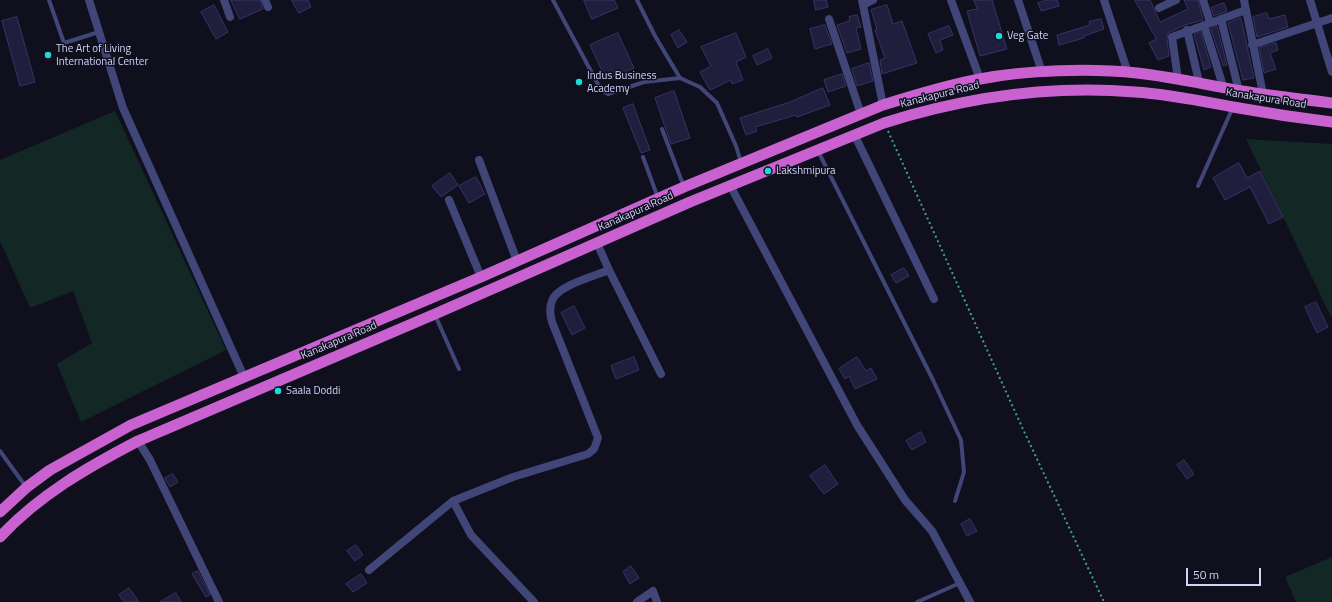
<!DOCTYPE html>
<style>
body{margin:0}
#map{position:relative;width:1332px;height:602px;overflow:hidden;background:#100f1e;font-family:"Titillium Web",sans-serif}
canvas{display:block}
.scale{position:absolute;left:1186px;top:568px;width:75px;height:18px;box-sizing:border-box;border:2px solid #d2d3f9;border-top:0;padding-left:5px;font-size:12px;line-height:14px;white-space:nowrap;color:#d2d3f9;-webkit-text-stroke:3px #100f1e;paint-order:stroke}
</style>
<div id="map">
<canvas width="1332" height="602"></canvas>
<div class="scale">50 m</div>
</div>
<script>
const ctx = document.querySelector('canvas').getContext('2d');
ctx.lineJoin = 'round';
function fillPath(path, color) { ctx.fillStyle = color; ctx.fill(path, 'evenodd'); }
function trace(path, color, width, dash) { ctx.strokeStyle = color; ctx.lineWidth = width; ctx.lineCap = dash ? 'butt' : 'round'; ctx.setLineDash(dash || []); ctx.stroke(path); }
function write(font, color, halo, rows, align = 'center') {
  ctx.font = font + ' "Titillium Web",sans-serif'; ctx.lineWidth = 3; ctx.setLineDash([]); ctx.textBaseline = 'middle'; ctx.strokeStyle = halo; ctx.fillStyle = color; for (const [text, x, y, turn = 0] of rows) {
    ctx.save(); ctx.translate(x, y); ctx.rotate((+turn || 0) * Math.PI / 180); ctx.textAlign = isNaN(turn) ? turn : align; if (halo) ctx.strokeText(text, 0, 0); ctx.fillText(text, 0, 0); ctx.restore();
  }
}
const green = new Path2D(`
 M115 111 226 350 81 422 57 364 92 343 73 291 30 308 0 241V160Z
 M1246 139 1332 144V319Z
 M1332 557V602H1296L1285 577Z`);
const building = new Path2D(`
 M231 0H260L263 9 240 19Z
 M292 0H308L311 7 299 13Z
 M584 0H614L618 8 592 19Z
 M814 0H826L828 7 816 10Z
 M974 0H992L1007 49 980 56 967 11 977 9Z
 M1048 0H1057L1059 6 1041 11 1038 3Z
 M1135 0H1150L1160 22 1188 9 1184 0H1198L1203 20 1185 25 1168 33 1167 38 1169 56 1158 60 1149 43 1156 39Z
 M1224 3 1227 11 1214 16 1211 8Z
 M214 5 228 32 216 39 201 12Z
 M887 5 893 24 902 21 917 63 882 74 880 60 885 58 875 30 877 29 871 10Z
 M1267 13 1269 19 1285 15 1288 27 1257 37 1253 17Z
 M857 15 861 27 856 28 861 49 847 53 837 25 850 21 849 17Z
 M17 17 35 82 20 86 2 21Z
 M1241 18 1254 78 1243 80 1228 23Z
 M1101 19 1104 29 1084 36V38L1059 45 1057 35 1090 25 1089 22Z
 M825 25 832 44 815 49 810 29Z
 M949 26 953 35 940 40 943 50 936 53 928 34Z
 M1217 26 1227 65 1223 66 1211 29Z
 M679 30 687 42 678 48 671 35Z
 M1201 32 1211 67 1204 70 1194 35Z
 M618 33 634 68 606 80 590 45Z
 M736 33 746 57 736 62 743 80 732 84 731 80 710 90 700 72 711 66 701 47Z
 M1276 43 1278 50 1270 53 1276 69 1264 73 1259 48Z
 M768 49 772 58 757 65 753 56Z
 M869 63 873 81 857 86 852 69Z
 M842 74 846 86 828 92 824 80Z
 M823 88 830 105 797 117 796 115 755 127 757 131 746 135 740 118 790 102Z
 M674 91 690 138 671 144 655 98Z
 M633 104 650 150 641 153 623 108Z
 M1239 163 1247 178 1260 171 1283 217 1269 224 1250 187 1225 200 1213 178Z
 M450 173 458 185 441 197 432 186Z
 M476 177 485 194 469 203 459 186Z
 M904 268 909 276 896 283 891 275Z
 M1316 302 1328 327 1317 333 1305 307Z
 M574 306 585 328 572 335 561 313Z
 M634 357 639 370 616 379 611 366Z
 M857 357 866 371 871 368 877 379 855 389 849 376 845 379 839 369Z
 M921 432 926 442 912 450 906 441Z
 M1184 460 1194 474 1187 479 1177 465Z
 M825 465 838 484 824 494 810 476Z
 M173 474 178 482 170 487 165 478Z
 M970 519 977 531 967 536 961 524Z
 M356 545 363 555 355 561 347 551Z
 M631 566 639 578 630 584 623 572Z
 M198 571 210 595 206 597 192 574Z
 M361 574 367 583 353 592 346 584Z
 M129 588 139 602H124L119 595Z
 M176 593 181 602H160Z`);
const path = new Path2D(`
 M888 131 1022 427 1104 602`);
const service = new Path2D(`
 M49 0 64 43 99 32
 M553 0 601 90 608 94 644 82 680 78 700 87 717 103 736 146 741 162
 M637 0 655 36 680 78
 M662 129 684 187
 M818 151 933 380 961 440 964 472 955 501
 M643 157 658 198
 M1198 186 1233 107
 M435 315 459 369
 M0 451 26 487
 M917 602 960 583`);
const minor = new Path2D(`
 M89 0 123 108 244 377
 M224 0 230 17
 M265 0 268 7
 M862 0 883 105
 M951 0 980 79
 M1018 0 1042 72
 M1104 0 1128 73
 M1203 0 1210 22
 M1244 0 1263 94
 M1310 0 1332 72
 M863 5 873 0
 M1159 8 1176 0
 M829 19 861 114
 M1221 19 1239 91
 M1204 25 1223 86
 M1187 30 1199 82
 M1252 45 1332 18
 M1178 79 1172 37 1246 10
 M855 136 934 299
 M479 160 517 261
 M731 187 857 425 905 500 932 531 970 602
 M449 200 481 277
 M609 270 661 374
 M138 441 150 460 219 602
 M369 570 453 501
 M534 602 471 535 453 501 513 477 588 454 594 449 598 438 552 322C550 315 549 308 552 301 556 286 595 276 609 270L597 243
 M637 602 653 591 657 602`);
const trunk = new Path2D(`
 M0 512 27 487 50 470 131 425 481 277 684 187 883 105C915 95 947 85 980 79 1026 70 1091 68 1137 73 1173 77 1207 85 1242 91 1272 96 1302 99 1332 103
 M0 537C39 495 88 467 138 441L435 314 690 202 884 123C966 97 1049 85 1135 92 1168 94 1201 101 1233 107 1266 113 1299 118 1332 122`);
const markers = [
 [999,36,4,"#1ddbd4"],
 [48,55,4,"#1ddbd4"],
 [579,82,4,"#1ddbd4"],
 [768,171,4,"#1ddbd4"],
 [278,391,4,"#1ddbd4"]
];
const poiNames = [
 ["Veg Gate",1007,36],
 ["The Art of Living",56,49],
 ["International Center",56,62],
 ["Indus Business",587,76],
 ["Academy",587,89],
 ["Lakshmipura",776,171],
 ["Saala Doddi",286,391]
];
const streetNames = [
 ["Kanakapura Road",940,95,-14],
 ["Kanakapura Road",1266,99,9],
 ["Kanakapura Road",636,212,-24],
 ["Kanakapura Road",339,341,-23]
];
fillPath(green, '#132824');
fillPath(building, '#201e3d');
trace(building, '#363366', 1);
trace(path, '#3da38f', 2, [2, 3]);
trace(service, '#404677', 4);
trace(minor, '#404677', 8);
trace(trunk, '#c962d0', 11);
for (const [x, y, r, color] of markers) { const dot = new Path2D(); dot.arc(x, y, r, 0, 2 * Math.PI); ctx.fillStyle = color; ctx.fill(dot); trace(dot, '#100f1e', 1.5); }
write('11px', '#d2d3f9', '#100f1e', poiNames, 'left');
write('11px', '#d2d3f9', '#100f1e', streetNames);
</script>
